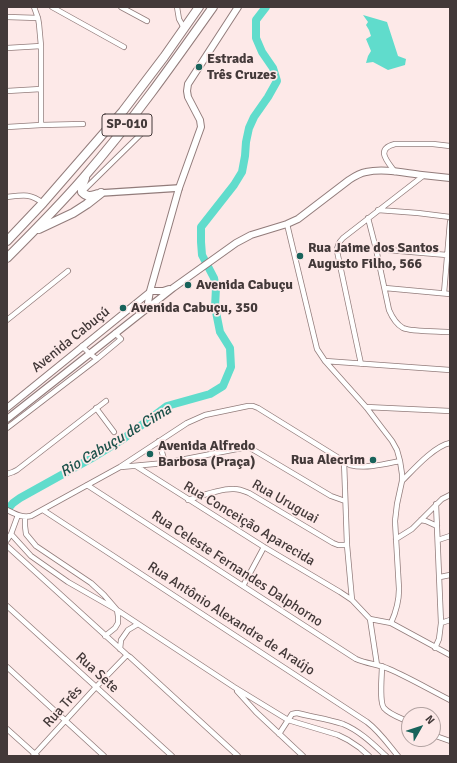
<!DOCTYPE html>
<meta charset="utf-8">
<style>
body{margin:0}
#map{position:relative;width:457px;height:763px;overflow:hidden;background:#fde9e8;font-family:Signika,sans-serif}
canvas{display:block}
.frame{position:absolute;inset:0;border:8px solid #433939;pointer-events:none}
.north{position:absolute;left:401px;top:707px;width:40px;height:40px;box-sizing:border-box;background:#fde9e8;border:1px solid #b3a3a2;border-radius:50%;rotate:51deg;font-size:11px;font-weight:700;line-height:16px;text-align:center;color:#433939}
.north::after{content:'';display:block;margin:auto;width:14px;height:18px;background:#18635b;clip-path:polygon(50% 0,100% 100%,50% 72%,0 100%)}
</style>
<div id="map">
<canvas width="457" height="763"></canvas>
<div class="frame"></div>
<div class="north">N</div>
</div>
<script>
const ctx = document.querySelector('canvas').getContext('2d');
ctx.lineJoin = 'round';
function fillPath(path, color) { ctx.fillStyle = color; ctx.fill(path, 'evenodd'); }
function trace(path, color, width, dash) { ctx.strokeStyle = color; ctx.lineWidth = width; ctx.lineCap = dash ? 'butt' : 'round'; ctx.setLineDash(dash || []); ctx.stroke(path); }
function write(font, color, halo, rows, align = 'center') {
  ctx.font = font + ' Signika,sans-serif'; ctx.lineWidth = 3.5; ctx.setLineDash([]); ctx.textBaseline = 'middle'; ctx.strokeStyle = halo; ctx.fillStyle = color; for (const [text, x, y, turn = 0] of rows) {
    ctx.save(); ctx.translate(x, y); ctx.rotate((+turn || 0) * Math.PI / 180); ctx.textAlign = isNaN(turn) ? turn : align; if (halo) ctx.strokeText(text, 0, 0); ctx.fillText(text, 0, 0); ctx.restore();
  }
}
const water = new Path2D(`
 M363 15 387 22 398 56 406 59 405 65 388 70 373 62 366 63 368 56 371 51 366 39 371 36 369 30 366 25 368 22Z`);
const river = new Path2D(`
 M7 510 13 503 20 498 92 458 123 439 167 406 210 394 223 386 231 367 230 348 220 332 215 307 216 288 214 278 202 255 201 242V227L234 185 242 172 245 156 246 142 249 128 254 117 268 97 277 81 273 68 262 52 256 38V20L266 7`);
const minor = new Path2D(`
 M34 7 38 18 39 24 41 46V125
 M52 7 124 47
 M121 7 147 21
 M177 7 179 19 184 28
 M7 17 38 18
 M7 48 41 46
 M7 91 41 89
 M7 127 41 125 83 124
 M395 172C387 161 375 149 395 144H433L450 146
 M82 192 142 133
 M7 197C23 195 30 193 43 203
 M378 210 418 213 450 217
 M368 218 376 249 389 310C392 317 396 324 403 328 412 332 438 331 450 332
 M287 224 317 349 325 361 366 407 382 428 392 441 397 450 400 461 402 474V481L397 504 395 521 399 589C399 602 396 612 391 623
 M376 249 447 255
 M385 288 450 294
 M444 293 450 222
 M7 320 68 271
 M82 346 90 354 97 359
 M325 361 450 370
 M361 364 337 251C337 245 339 242 343 238L423 176
 M366 407 450 411
 M96 408 114 432
 M7 428 97 359 121 339 115 333
 M159 441 165 463
 M344 461 347 545 352 600
 M136 466 264 547 340 592 352 600 370 619 391 623 450 655
 M121 467 165 463 242 448H250L257 452 331 496 345 501
 M7 474 13 472 17 470 106 401
 M402 481C413 470 434 446 450 443
 M87 485 243 586 356 659C367 664 378 664 389 669 410 678 430 690 450 700
 M188 500C200 496 222 488 234 489 240 489 244 491 249 493L333 543 338 545H347
 M7 510C15 514 22 518 31 516L120 467 187 423 205 415 248 406H253L258 408 350 465C366 469 385 464 400 461
 M43 510 367 722C379 731 388 744 398 756
 M25 517V526L26 534 36 546 91 583 104 595 117 610 118 616V623L115 628 105 636
 M421 520 426 521 437 526
 M11 534 31 556 68 582 117 610 161 639 234 687 288 720 338 735 348 740 360 748 369 756
 M396 539 412 529 442 499 450 495
 M7 540 11 534 18 515
 M438 540 450 536
 M7 546 127 655 130 657 238 756
 M440 577 450 575
 M243 586 264 547
 M7 606 172 756
 M370 619 377 665
 M441 623 450 620
 M435 648 439 639 441 623 436 504
 M120 649 121 640 128 630 138 624
 M382 666C382 675 379 702 384 708 390 715 401 718 409 722
 M7 667 104 756
 M237 691 256 712 303 756
 M7 729 37 756
 M279 734 292 714 297 713C312 717 328 719 343 724 360 731 373 744 386 756
 M433 735 450 741
 M33 756 96 687 127 655`);
const tertiary = new Path2D(`
 M101 193 179 188`);
const secondary = new Path2D(`
 M150 291H163L169 289
 M147 309 150 291 179 188 201 127 200 120 188 97 187 91 188 84 238 7
 M7 408 150 292
 M7 419 173 288 236 243 251 235 287 224 298 219 349 180C355 176 360 173 366 172 384 168 404 173 422 175 431 176 441 177 450 178`);
const motorway = new Path2D(`
 M85 178 82 186V192C88 198 91 196 98 194
 M39 229 73 213 87 204 101 193
 M7 241 43 203 123 111 164 57 199 7
 M7 258C33 232 60 205 84 177 131 123 172 65 213 7`);
const markers = [
 [199,67,4,"#18635b"],
 [300,256,4,"#18635b"],
 [188,285,4,"#18635b"],
 [123,308,4,"#18635b"],
 [150,454,4,"#18635b"],
 [373,460,4,"#18635b"]
];
const shields = [
 [127,125,50]
];
const shieldNames = [
 ["SP-010",127,125]
];
const poiNames = [
 ["Estrada",207,59],
 ["Três Cruzes",207,75],
 ["Rua Jaime dos Santos",308,248],
 ["Augusto Filho, 566",308,264],
 ["Avenida Cabuçu",196,285],
 ["Avenida Cabuçu, 350",131,308],
 ["Avenida Alfredo",158,446],
 ["Barbosa (Praça)",158,462],
 ["Rua Alecrim",365,460,"right"]
];
const streetNames = [
 ["Avenida Cabuçú",71,340,-39],
 ["Rua Uruguai",285,502,30],
 ["Rua Conceição Aparecida",249,524,31],
 ["Rua Celeste Fernandes Dalphorno",237,569,33],
 ["Rua Antônio Alexandre de Araújo",231,619,33],
 ["Rua Sete",97,673,42],
 ["Rua Três",63,707,-48]
];
const waterNames = [
 ["Rio Cabuçu de Cima",116,441,-31]
];
fillPath(water, '#60dccc');
trace(river, '#60dccc', 8);
trace(minor, '#927c7b', 6);
trace(tertiary, '#927c7b', 8);
trace(secondary, '#927c7b', 8);
trace(motorway, '#927c7b', 10);
trace(minor, '#fff', 4.5);
trace(tertiary, '#fff', 5.5);
trace(secondary, '#fff', 6);
trace(motorway, '#fff', 8);
for (const [x, y, r, color] of markers) { const dot = new Path2D(); dot.arc(x, y, r, 0, 2 * Math.PI); ctx.fillStyle = color; ctx.fill(dot); trace(dot, '#fde9e8', 1.5); }
for (const [x, y, w] of shields) { const box = new Path2D(); box.roundRect(x - w / 2, y - 11, w, 22, 3); ctx.fillStyle = '#fde9e8'; ctx.fill(box); trace(box, '#433939', 1); }
write('bold 13px', '#433939', null, shieldNames);
write('bold 14px', '#433939', '#fde9e8', poiNames, 'left');
write('14px', '#433939', '#fde9e8', streetNames);
write('italic 15px', '#1b514a', '#fde9e8', waterNames);
</script>
